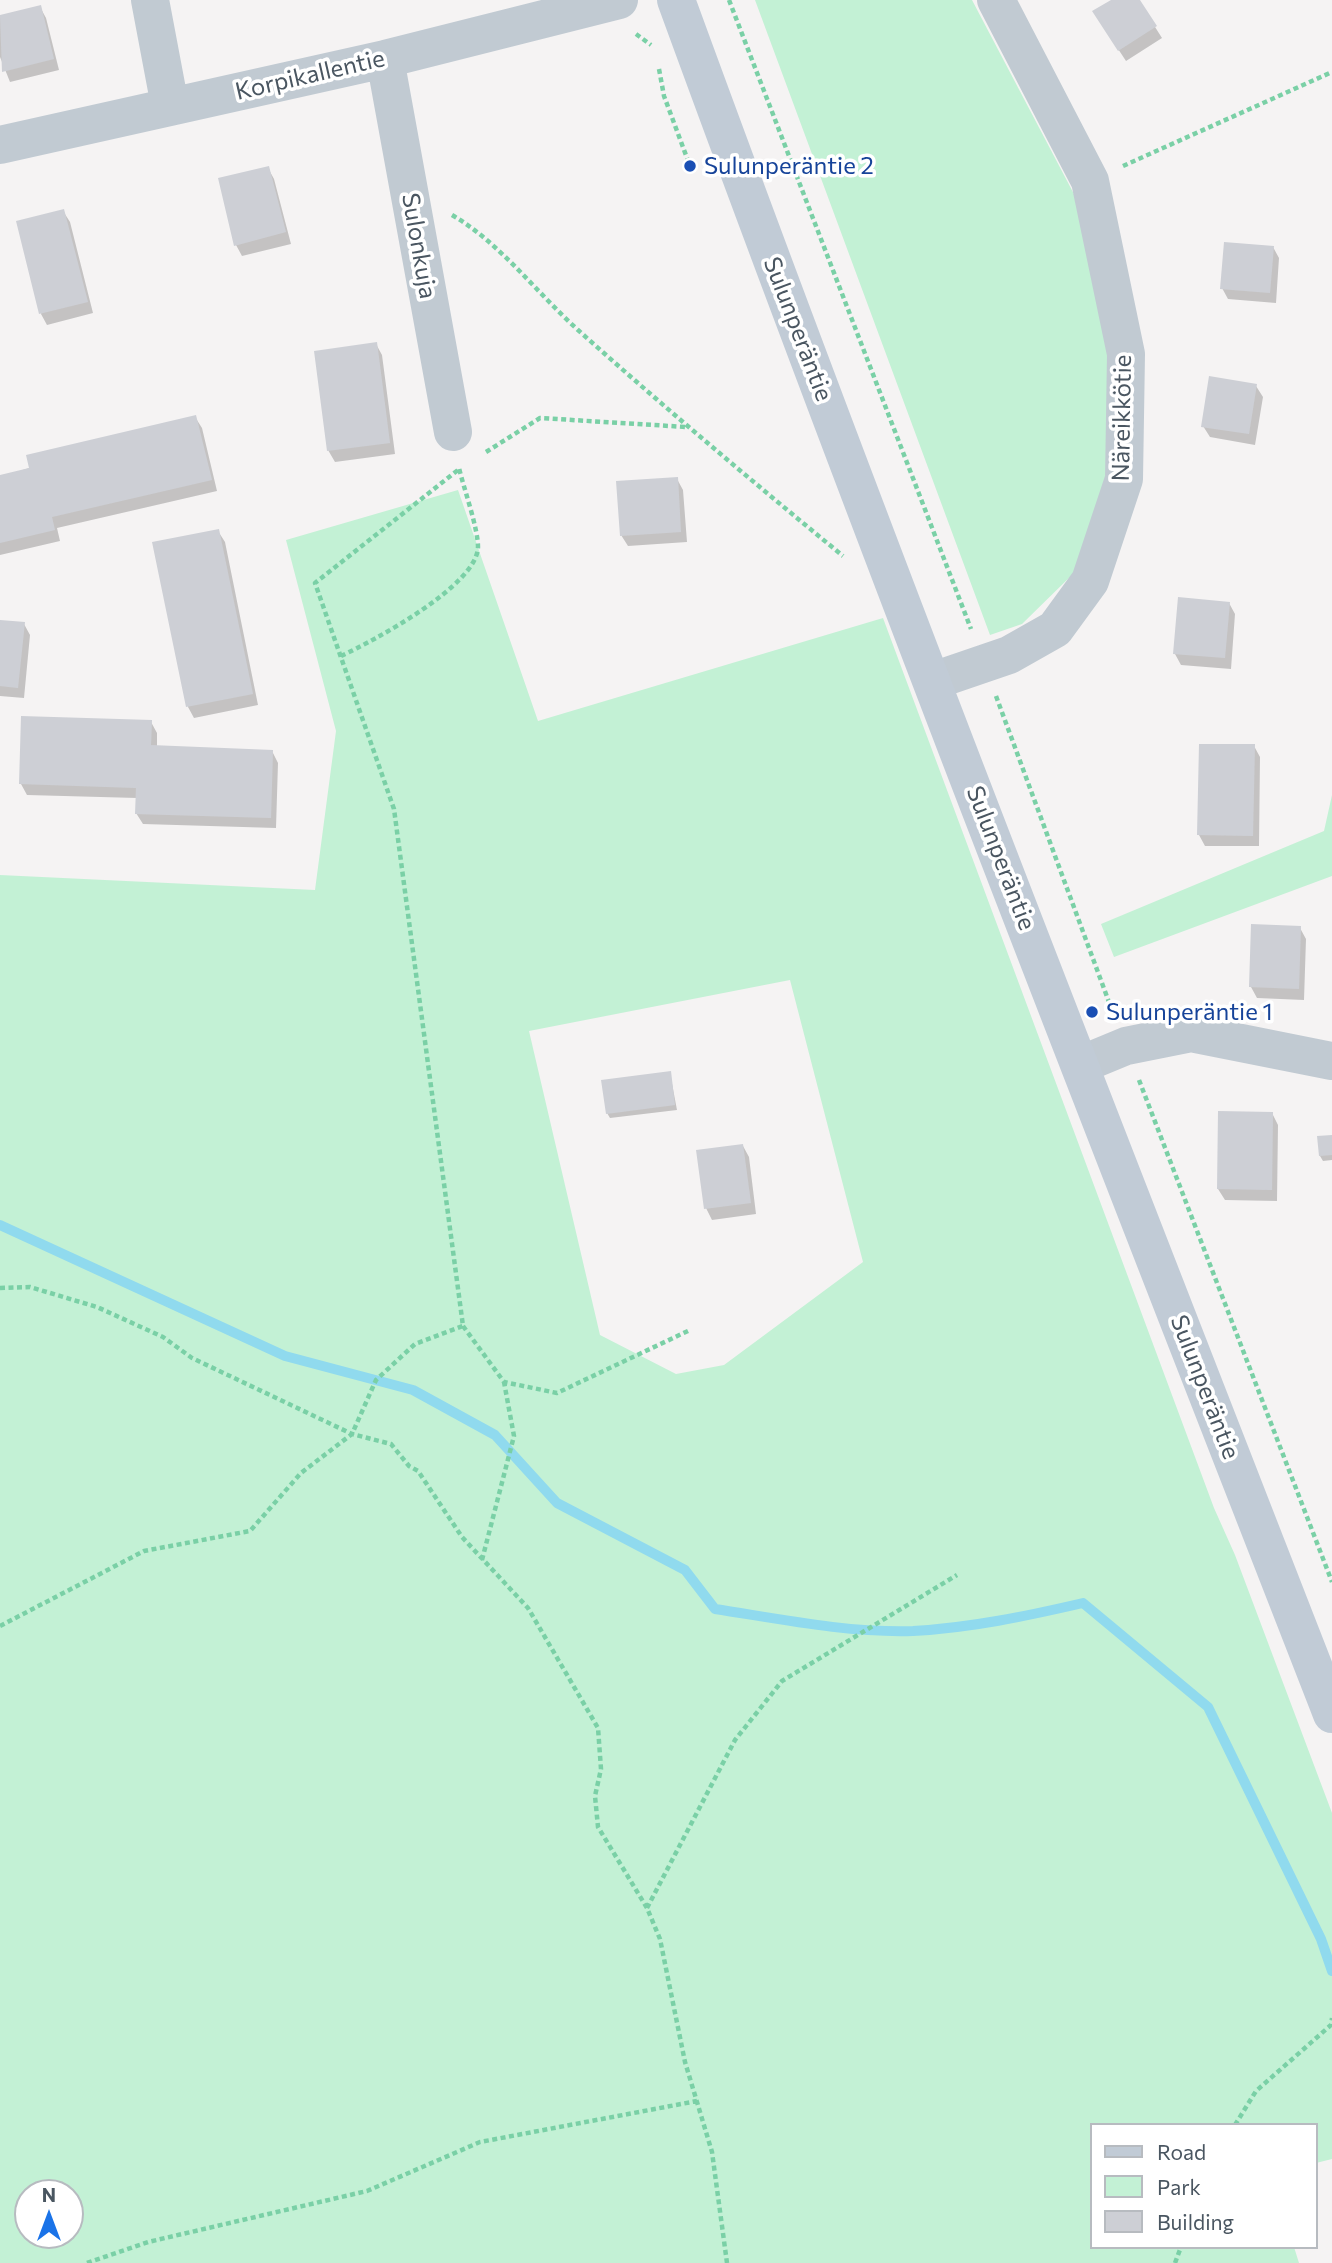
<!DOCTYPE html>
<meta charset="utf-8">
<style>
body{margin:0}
#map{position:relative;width:1332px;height:2263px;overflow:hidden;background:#f5f3f3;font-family:Commissioner,sans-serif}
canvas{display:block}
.legend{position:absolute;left:1090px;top:2123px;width:228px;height:126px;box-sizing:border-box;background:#fff;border:2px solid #b7bbc0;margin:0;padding:9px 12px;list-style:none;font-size:21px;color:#4a5661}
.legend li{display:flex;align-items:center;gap:14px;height:35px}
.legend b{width:35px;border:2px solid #b7bbc0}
.north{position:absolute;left:14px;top:2179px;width:70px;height:70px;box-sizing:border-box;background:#fff;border:2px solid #b7bbc0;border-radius:50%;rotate:0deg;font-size:19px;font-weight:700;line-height:28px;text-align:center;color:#4a5661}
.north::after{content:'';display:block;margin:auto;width:24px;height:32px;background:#1a73e8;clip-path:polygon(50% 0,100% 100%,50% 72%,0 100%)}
</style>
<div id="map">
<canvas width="1332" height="2263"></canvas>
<ul class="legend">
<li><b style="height:9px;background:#c1cbd6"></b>Road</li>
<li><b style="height:19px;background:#c3f1d5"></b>Park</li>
<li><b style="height:19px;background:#cdcfd5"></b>Building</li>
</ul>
<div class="north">N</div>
</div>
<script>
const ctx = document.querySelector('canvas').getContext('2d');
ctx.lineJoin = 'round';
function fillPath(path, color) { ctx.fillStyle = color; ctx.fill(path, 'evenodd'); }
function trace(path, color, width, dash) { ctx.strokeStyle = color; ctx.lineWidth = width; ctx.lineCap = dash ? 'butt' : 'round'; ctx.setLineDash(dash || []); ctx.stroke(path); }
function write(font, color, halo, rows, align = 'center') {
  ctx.font = font + ' Commissioner,sans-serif'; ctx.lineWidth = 7; ctx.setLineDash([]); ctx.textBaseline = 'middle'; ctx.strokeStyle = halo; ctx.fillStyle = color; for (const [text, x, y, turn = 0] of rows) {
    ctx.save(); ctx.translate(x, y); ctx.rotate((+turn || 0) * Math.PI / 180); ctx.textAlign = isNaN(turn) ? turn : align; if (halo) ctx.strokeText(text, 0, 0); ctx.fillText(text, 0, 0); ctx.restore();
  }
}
const green = new Path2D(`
 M755 0H972L1075 196 1111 360 1107 480 1074 573 1022 624 990 635Z
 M458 490 538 721 883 618 1214 1508 1235 1555 1332 1813V2159L1316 2163V2125H1092V2247H1294L1299 2263H0V875L315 890 336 731 286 540ZM790 980 863 1262 724 1365 676 1374 600 1335 529 1031ZM70 2193V2235H28V2193Z
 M1332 795V876L1114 957 1101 924 1324 831Z`);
const shadow = new Path2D(`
 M1114 0H1138L1162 38 1126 61 1101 23Z
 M40 7 46 18 59 70 10 82 0 57V16Z
 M268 168 274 179 291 244 242 256 236 245Z
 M63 211 70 222 93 313 47 325 41 314Z
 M1273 247 1279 258 1276 303 1228 299 1222 288Z
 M376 344 382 355 395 454 335 462 328 450Z
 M1256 386 1263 397 1255 445 1210 437 1203 426Z
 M195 417 202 428 217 491 57 528 60 541 0 555V477Z
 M677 479 683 490 687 542 628 546 621 535Z
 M218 531 225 542 258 705 194 718 188 707Z
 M1229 603 1235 614 1231 669 1181 665 1175 654Z
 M0 622 24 624 30 635 24 698 0 696Z
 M151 722 157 733V747L272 751 278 763 276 828 143 824 136 813 137 798 27 795 21 784Z
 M1254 746 1260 757 1259 846H1205L1199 835Z
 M1300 928 1306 939 1304 1000 1257 998 1251 987Z
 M670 1073 677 1110 610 1118 607 1113Z
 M1272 1113 1278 1125 1277 1201 1225 1200 1218 1189Z
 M1332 1137V1160L1323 1161 1320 1156Z
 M743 1146 749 1157 756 1214 712 1220 706 1208Z`);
const stream = new Path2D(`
 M0 1225 285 1356 413 1390 495 1435 557 1503 685 1570 715 1609C780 1619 847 1633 913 1631 970 1628 1027 1616 1083 1603L1208 1707 1321 1939 1332 1971`);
const building = new Path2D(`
 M1111 0H1140L1157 26 1118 51 1092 11Z
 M41 5 54 59 2 72 0 15Z
 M269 166 286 232 234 246 218 178Z
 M64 209 88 302 39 314 16 221Z
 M1224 242 1274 246 1270 293 1220 289Z
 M377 342 390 443 327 451 314 351Z
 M1209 376 1257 384 1249 434 1201 427Z
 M196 415 212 480 52 517 55 530 0 543V475L29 468 26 455Z
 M678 477 681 532 620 536 616 481Z
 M219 529 253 694 186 707 152 542Z
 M1178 597 1230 602 1225 658 1173 654Z
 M0 620 25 622 18 688 0 686Z
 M21 716 152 720 151 745 273 750 271 818 135 814 136 788 19 784Z
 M1199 744H1255L1253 836 1197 835Z
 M1251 924 1301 926 1299 989 1249 987Z
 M671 1071 675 1105 606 1114 601 1080Z
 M1218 1111 1273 1112 1272 1190 1217 1189Z
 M1332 1135V1155L1319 1156 1317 1136Z
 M743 1144 751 1203 704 1209 696 1150Z`);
const path = new Path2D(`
 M729 0 971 629
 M636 34 651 45
 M659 69 664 96 690 166
 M1123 166 1332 72
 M452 215C500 243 536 292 578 330 665 408 753 482 843 556
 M486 452 540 418 686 427
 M341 656C373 641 477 586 478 547 478 528 464 489 459 468
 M996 696 1113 1013
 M1139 1080 1332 1582
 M0 1288 30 1287 97 1307 163 1337 192 1358 352 1434 391 1444 409 1466 418 1471 462 1537 528 1608 598 1728 601 1769 595 1796 598 1827 647 1908 660 1939 685 2062 712 2152 727 2263
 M463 1326 504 1382 557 1393 690 1330
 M482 1560 514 1436 504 1382
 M0 1626 144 1551 250 1531 301 1473 352 1434 376 1380 415 1344 463 1326 394 809 315 583 458 470
 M647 1908 735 1740 782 1681 957 1575
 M1235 2125 1256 2091 1331 2025 1332 2018
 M87 2263 148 2242 367 2191 480 2142 697 2101
 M1175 2263 1181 2247`);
const street = new Path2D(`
 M150 0 170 106
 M385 59 453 432
 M0 145 385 59 619 0
 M933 681 1009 655 1055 629 1090 581 1124 479 1126 354 1090 181 996 0
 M1080 1065 1126 1046 1191 1033 1332 1061`);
const secondary = new Path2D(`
 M676 0C886 575 1110 1144 1332 1714`);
const markers = [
 [690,166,7,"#1a4fb4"],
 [1092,1012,7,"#1a4fb4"]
];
const streetNames = [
 ["Korpikallentie",310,75,-13],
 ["Sulonkuja",419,246,80],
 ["Sulunperäntie",798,329,69],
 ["Näreikkötie",1122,418,-89],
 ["Sulunperäntie",1001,858,69],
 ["Sulunperäntie",1205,1387,69]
];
const transitNames = [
 ["Sulunperäntie 2",704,166],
 ["Sulunperäntie 1",1106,1012]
];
fillPath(green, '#c3f1d5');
fillPath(shadow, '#0003');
trace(stream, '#90daee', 10);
fillPath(building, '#cdcfd5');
trace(path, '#7ad0a6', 4.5, [5, 3.5]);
trace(street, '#c1cad2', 38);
trace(secondary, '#c1cbd6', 38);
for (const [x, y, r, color] of markers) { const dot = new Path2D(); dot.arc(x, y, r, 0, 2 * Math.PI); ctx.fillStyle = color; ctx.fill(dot); trace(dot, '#fff', 2.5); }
write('24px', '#4a5661', '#fff', streetNames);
write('24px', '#164399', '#fff', transitNames, 'left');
</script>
